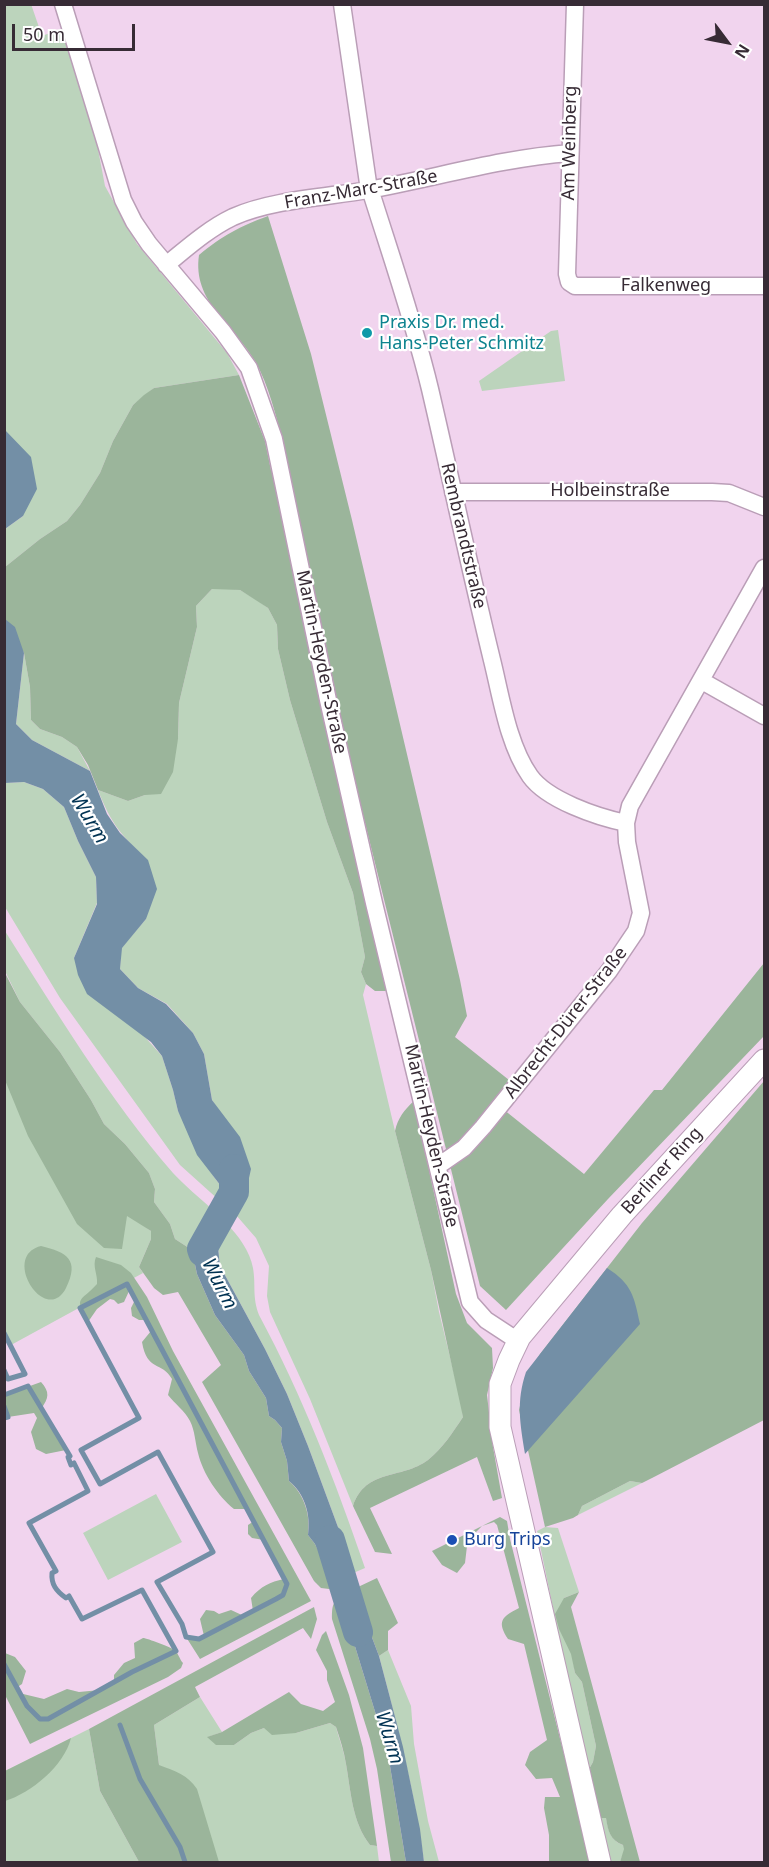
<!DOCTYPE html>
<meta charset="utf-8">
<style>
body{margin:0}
#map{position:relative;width:769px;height:1867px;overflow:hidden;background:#f1d4ee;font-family:"Noto Sans",sans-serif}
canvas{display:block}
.frame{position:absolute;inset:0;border:6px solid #372b35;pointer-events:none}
.north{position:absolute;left:697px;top:12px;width:60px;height:60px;-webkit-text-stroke:4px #fff;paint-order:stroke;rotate:122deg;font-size:16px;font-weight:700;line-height:24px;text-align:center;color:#372b35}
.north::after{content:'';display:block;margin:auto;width:21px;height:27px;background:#372b35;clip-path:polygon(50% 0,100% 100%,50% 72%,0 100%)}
.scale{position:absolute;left:12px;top:24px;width:123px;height:27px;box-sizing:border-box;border:3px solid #372b35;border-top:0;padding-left:8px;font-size:18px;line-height:21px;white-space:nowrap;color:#372b35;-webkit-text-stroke:4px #fff;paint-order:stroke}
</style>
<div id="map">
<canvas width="769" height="1867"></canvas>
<div class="frame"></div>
<div class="north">N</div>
<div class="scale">50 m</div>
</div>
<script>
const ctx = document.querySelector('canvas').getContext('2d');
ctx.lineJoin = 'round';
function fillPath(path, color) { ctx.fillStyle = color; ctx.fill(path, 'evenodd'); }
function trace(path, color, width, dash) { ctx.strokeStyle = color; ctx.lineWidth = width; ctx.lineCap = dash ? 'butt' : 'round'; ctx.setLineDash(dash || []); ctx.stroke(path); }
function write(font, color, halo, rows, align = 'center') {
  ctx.font = font + ' "Noto Sans",sans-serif'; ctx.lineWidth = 4.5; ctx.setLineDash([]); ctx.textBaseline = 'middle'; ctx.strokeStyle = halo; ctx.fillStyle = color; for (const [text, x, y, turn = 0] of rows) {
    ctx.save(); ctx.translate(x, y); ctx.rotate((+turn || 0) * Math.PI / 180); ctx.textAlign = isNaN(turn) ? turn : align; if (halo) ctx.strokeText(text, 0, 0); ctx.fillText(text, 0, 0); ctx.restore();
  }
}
const green = new Path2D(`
 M31 4 42 36 63 28 97 144 105 186 137 244 227 353 239 375 154 388 133 405 113 441 100 473 80 505 67 521 40 539 5 567V529L23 516 4 430 5 5Z
 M558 330 565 381 482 391 479 381 551 331Z
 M227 588 240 590 257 600 268 608 277 625 278 649 290 700 327 822 353 893 365 957 361 972 366 984 363 995 395 1131 431 1270 439 1312 462 1406 463 1417C453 1432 443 1448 428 1460 401 1480 366 1468 353 1506L310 1399 270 1312 267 1296 269 1266 256 1238 236 1215 245 1196 219 1111 212 1100 204 1054 193 1033 167 1004 138 988 120 969 121 948 146 919 148 861C122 836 111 824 98 790L128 801 145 795 178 739 179 703 197 627 196 606 212 589Z
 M24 653 30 687 31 720 40 729 62 737 77 747 90 771 32 740 16 724Z
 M24 782 43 789 64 807 78 841 96 877 97 903 74 958 162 1056 173 1090 178 1111 214 1177 224 1190V1196L220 1201 180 1165 60 998 5 907 4 783Z
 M5 931C57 1013 109 1099 173 1173 185 1186 200 1198 213 1210L192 1250 175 1239 170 1224 154 1202 155 1189 149 1173 125 1144 104 1124 91 1100 60 1052 20 1002 5 971Z
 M4 1006 133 1218 151 1231V1239L139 1267 143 1273 11 1345 4 1333Z
 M226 1223C238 1235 250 1251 253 1268 256 1286 252 1296 259 1315 303 1397 335 1480 365 1568L351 1574 342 1538 308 1446 287 1394 265 1349 220 1266 217 1239Z
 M630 1481 642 1483 578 1515 582 1506Z
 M156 1494 182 1542 108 1580 83 1533Z
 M545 1527 558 1528 579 1592 564 1598 575 1673 582 1682 596 1746 593 1762 587 1772 537 1531Z
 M388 1650 411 1706 414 1744 428 1821 439 1862H424C415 1792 397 1724 379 1656Z
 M200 1697 222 1732 208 1737 234 1745 251 1733 264 1728 296 1733 330 1723 336 1727C339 1739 344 1751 346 1764 351 1792 352 1822 370 1845L377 1846 379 1862H183L161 1781 154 1725Z
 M89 1729 100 1791 139 1862H5V1771Z
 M606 1817C608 1830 610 1840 623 1845L625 1849 620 1862H606L598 1818Z`);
const forest = new Path2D(`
 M268 216 311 354 352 520 460 980 467 1016 455 1037 509 1080 493 1101 584 1174 654 1090H662L764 963V1036L608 1199 506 1310 480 1286 333 694 284 444C276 418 269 385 255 361 234 325 192 302 199 255 222 236 240 226 268 216Z
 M239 375 265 441 271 470 278 485 389 991H375L366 984 361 972 365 957 353 893 327 822 290 700 278 649 277 625 268 608 240 590 212 589 196 606 197 627 179 703 178 739 173 772 161 794 145 795 128 801 98 790 88 765 77 747 62 737 40 729 31 720 30 687 24 653 5 619V567L40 539 67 521 80 505 100 473 113 441 133 405 144 395 154 388Z
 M4 971 20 1002 60 1052 91 1100 104 1124 125 1144 149 1173 155 1189 154 1202 170 1224 175 1239 192 1250 197 1274 215 1315 244 1355 249 1371 266 1398 269 1416 275 1420 282 1428 281 1442 287 1461 289 1481C304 1494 311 1515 308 1535L315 1544 335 1584 329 1589 321 1588 314 1581 202 1382 221 1365 178 1292 163 1295 154 1288 139 1267 151 1239V1231L127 1216 122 1249 104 1248 77 1224 28 1136 5 1080Z
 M764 1081V1420L654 1477 642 1483 630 1481 582 1506 578 1515 573 1518 545 1527 519 1410 526 1381 540 1354 642 1223Z
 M414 1101 456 1294 467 1323 492 1348 493 1368 487 1395 493 1447 502 1498 493 1501 477 1457 370 1508 392 1554 375 1552 353 1506C366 1468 401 1480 428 1460 443 1448 453 1432 463 1417L431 1270 395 1131C398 1118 404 1110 414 1101Z
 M41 1246C67 1252 80 1260 66 1288 46 1327 0 1256 41 1246Z
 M96 1257 121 1265 131 1273 147 1297 173 1351 311 1601 200 1659 186 1637 199 1639 204 1636 200 1619 206 1610 214 1611 219 1614 231 1610 244 1616 253 1611 251 1598C261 1586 270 1582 284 1579L264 1540 252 1538 248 1534V1525L254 1521 248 1509H234C218 1496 203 1474 198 1453 195 1442 195 1431 190 1421 185 1411 175 1404 168 1395L172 1379C162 1361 147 1372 142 1342L151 1331 146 1320H139L132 1316 131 1308 135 1300 130 1289 124 1302 118 1304 114 1300 110 1299 97 1309 88 1322C73 1296 81 1302 97 1284 98 1274 92 1267 96 1257Z
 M41 1382C50 1392 49 1398 41 1409L66 1450 46 1454 36 1449 31 1432 37 1418 34 1413 8 1417 5 1406V1395Z
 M500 1517 507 1521 510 1539 591 1862H549V1835L544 1808 545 1797H560L552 1778 536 1779 525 1765 530 1752 547 1740 524 1644 508 1639C497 1622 501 1617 519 1608L497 1525 494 1522 482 1526 473 1535 467 1546 465 1563 457 1573 442 1565 432 1551Z
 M377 1578 398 1623 388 1631V1650L379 1656 362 1611 358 1587Z
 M579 1592 571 1607 640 1862H620L624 1849 623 1845C610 1840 608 1831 606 1818H598L589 1769 593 1762 596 1746 582 1682 575 1673 571 1654 559 1629 555 1614 564 1598Z
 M343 1595 354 1643 388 1754 406 1862H391L377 1769 370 1739 332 1619C332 1607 332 1601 343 1595Z
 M314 1607 317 1619 311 1639 303 1628 195 1687 200 1697 154 1725 159 1765C175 1771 188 1775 197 1789L219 1862H139L100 1791 89 1729Z
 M326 1631 349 1695 363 1748 377 1846 370 1845C352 1822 351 1792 346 1764 344 1751 340 1739 336 1727L330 1723 296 1733 272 1735 264 1728 251 1733 234 1745H216L207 1737 222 1732 289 1692 301 1704 323 1711 335 1702 327 1680V1671L316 1650 322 1635Z
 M143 1638C147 1638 172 1648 175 1650 178 1653 180 1660 183 1663L181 1668 168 1677 30 1744 5 1695V1653L15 1657 26 1671 22 1684 16 1688 19 1693 44 1699 67 1689 79 1692 100 1690 114 1682V1675L124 1663 135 1658 134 1643Z
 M71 1738C64 1766 31 1793 5 1801V1771Z`);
const water = new Path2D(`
 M5 430 31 457 37 489 23 516 5 529Z
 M5 619 15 627 24 653 16 724 32 740 90 771 107 814 120 833 148 860 157 889 146 919 122 948 120 969 138 988 166 1004 193 1033 204 1054 212 1100 240 1137 251 1169 245 1196 236 1215 220 1201 224 1196V1190L197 1155 178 1111 173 1090 162 1056 151 1042 87 994 78 975 74 958 97 904 96 877 78 841 64 807 43 789 24 782 5 783Z
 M213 1210 226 1223 217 1238 220 1266 265 1349 287 1394 308 1446 342 1538 351 1574 335 1584 315 1544 308 1535C311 1515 305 1494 289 1481L287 1461 281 1442 282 1428 275 1420 269 1416 266 1398 249 1371 244 1355 215 1315 197 1274 192 1250Z
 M607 1268C632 1284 634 1296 640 1324L525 1454C520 1423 516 1402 526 1372Z
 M358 1587 362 1611 379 1656 403 1747 420 1829 424 1862H406L388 1754 354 1643 343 1595Z`);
const stream = new Path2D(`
 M127 1284 287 1584 283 1595 276 1599 199 1639 186 1637 182 1624 157 1582 213 1552 158 1452 100 1484 81 1450 139 1418 80 1308Z
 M4 1333 25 1374 8 1379 4 1370
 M4 1395 28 1386 70 1456 68 1457 71 1465 74 1463 88 1491 29 1523 56 1571 52 1573C51 1584 56 1591 66 1598L69 1596 82 1619 142 1590 176 1651 132 1672 48 1719H40L27 1706 4 1664
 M4 1406 8 1417 4 1418
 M120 1725 140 1779 180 1847 185 1862`);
const river = new Path2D(`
 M203 1252 202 1249 234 1192V1169
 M330 1540 358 1632`);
const minor = new Path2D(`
 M63 4 123 200 134 222 149 244 223 332 249 368 274 439 328 700 374 903 470 1302 486 1320 518 1341
 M342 4 369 190
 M575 4 567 274 569 282 575 286H764
 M370 189C391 256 414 322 430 389 451 479 470 570 492 660 501 696 508 745 530 776 547 800 597 817 626 823
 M166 265C187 248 208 229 233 217 271 200 326 197 368 190 435 178 502 158 570 153
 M453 492H712L729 493 764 507
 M702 681 764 716
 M438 1166 464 1148 483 1127 609 971 636 931 641 913 627 842 626 823 630 806 764 568`);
const major = new Path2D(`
 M600 1862 500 1427V1384L509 1360 520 1337 622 1215 764 1060`);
const markers = [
 [367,333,6,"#0f9aa8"],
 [452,1540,6,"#1a4fb4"]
];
const streetNames = [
 ["Am Weinberg",570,143,-89],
 ["Franz-Marc-Straße",361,190,-10],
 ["Falkenweg",666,286],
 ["Holbeinstraße",610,491],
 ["Rembrandtstraße",463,536,77],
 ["Martin-Heyden-Straße",321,662,78],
 ["Albrecht-Dürer-Straße",566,1023,-52],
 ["Martin-Heyden-Straße",431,1136,77],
 ["Berliner Ring",662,1171,-48]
];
const cultureNames = [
 ["Praxis Dr. med.",379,323],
 ["Hans-Peter Schmitz",379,344]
];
const transitNames = [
 ["Burg Trips",464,1540]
];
const waterNames = [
 ["Wurm",89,819,59],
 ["Wurm",219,1284,63],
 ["Wurm",389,1738,73]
];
fillPath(green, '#bcd4bc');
fillPath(forest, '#9bb59b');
fillPath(water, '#738fa6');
trace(stream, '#738fa6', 5);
trace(river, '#738fa6', 30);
trace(minor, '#ba9eb7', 19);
trace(major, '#ba9eb7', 23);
trace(minor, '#fff', 16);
trace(major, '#fff', 21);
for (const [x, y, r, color] of markers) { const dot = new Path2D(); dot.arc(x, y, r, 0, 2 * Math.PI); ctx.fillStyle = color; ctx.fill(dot); trace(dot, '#fff', 2); }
write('18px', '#372b35', '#fff', streetNames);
write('18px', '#0d838f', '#fff', cultureNames, 'left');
write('18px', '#164399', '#fff', transitNames, 'left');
write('italic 20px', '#003252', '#fff', waterNames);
</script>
